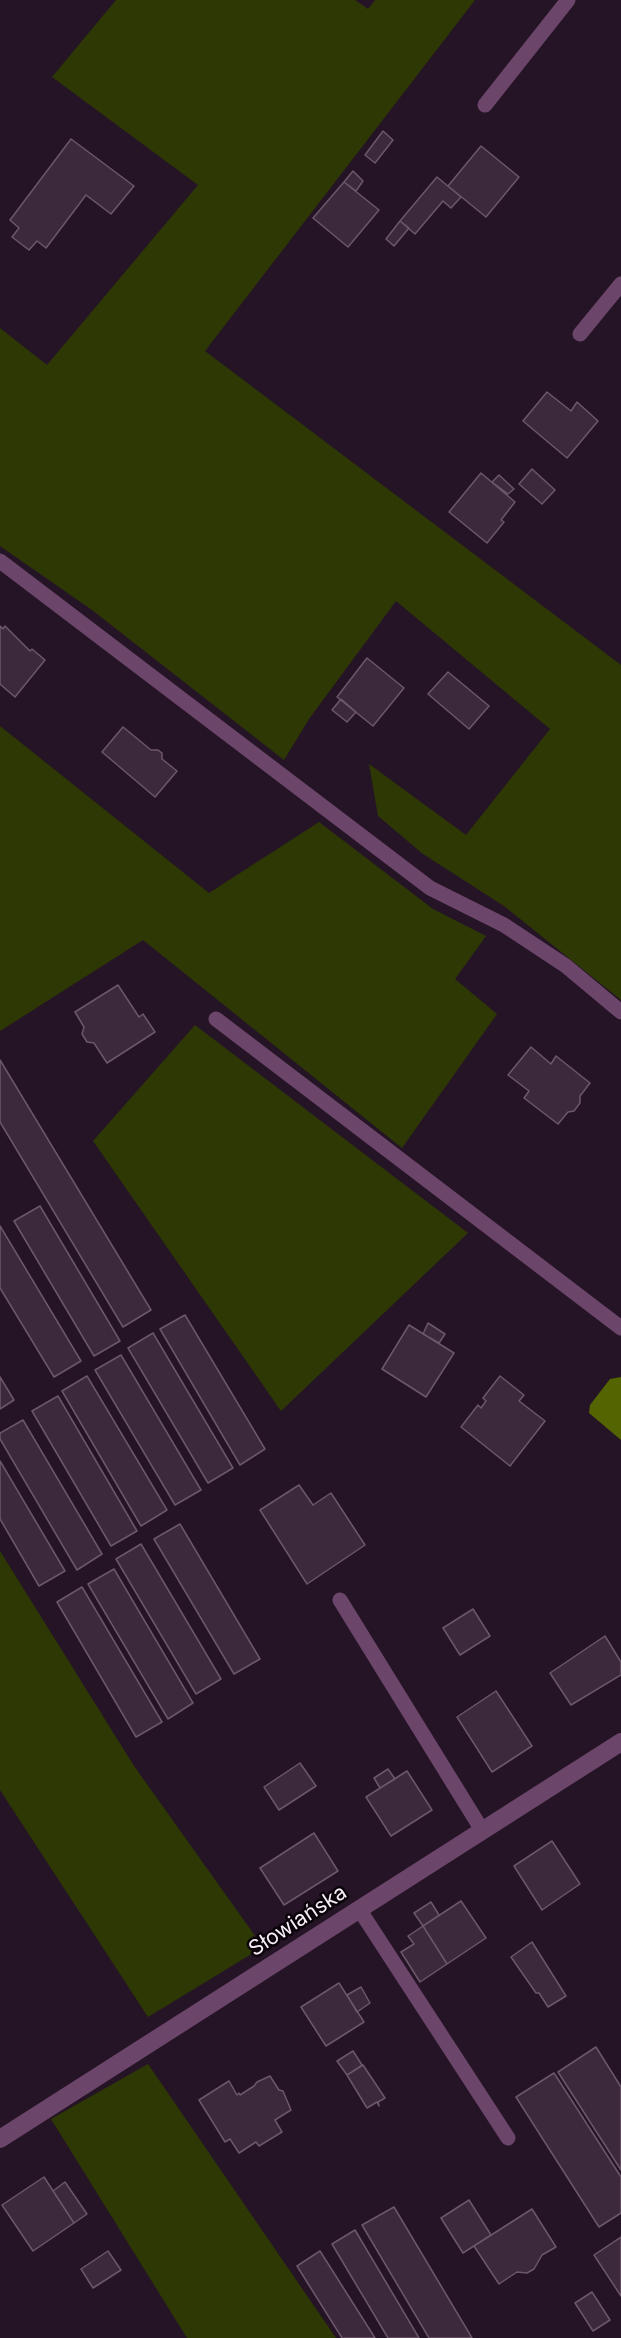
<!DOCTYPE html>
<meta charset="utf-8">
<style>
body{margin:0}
canvas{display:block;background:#251425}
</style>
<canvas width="621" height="2338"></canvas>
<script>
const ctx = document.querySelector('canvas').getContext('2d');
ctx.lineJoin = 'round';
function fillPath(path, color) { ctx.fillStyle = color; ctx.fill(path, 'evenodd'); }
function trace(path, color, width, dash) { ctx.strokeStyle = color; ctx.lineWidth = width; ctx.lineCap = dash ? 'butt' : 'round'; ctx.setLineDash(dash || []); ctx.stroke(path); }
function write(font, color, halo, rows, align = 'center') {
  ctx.font = font + ' Inter,sans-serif'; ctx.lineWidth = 5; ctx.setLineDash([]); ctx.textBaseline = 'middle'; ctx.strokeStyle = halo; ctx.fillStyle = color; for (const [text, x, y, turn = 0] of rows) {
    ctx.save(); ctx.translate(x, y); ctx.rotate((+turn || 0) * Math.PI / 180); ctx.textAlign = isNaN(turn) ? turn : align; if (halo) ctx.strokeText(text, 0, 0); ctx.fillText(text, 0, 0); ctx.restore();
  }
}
const green = new Path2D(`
 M116 0H355L368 9 375 0H475L205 351 621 665V1000L504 906 423 854 378 816 369 764 466 835 550 729 396 601 309 719 284 760 92 610 0 546V328L47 365 198 185 52 77Z
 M0 726 209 893 319 822 433 909 486 936 455 979 497 1014 402 1148 143 940 0 1031Z
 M195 1025 468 1233 281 1411 93 1141Z
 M0 1551 134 1766 263 1947 148 2017 0 1790Z
 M148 2064 336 2338H187L51 2119Z`);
const water = new Path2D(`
 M621 1377V1440L589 1413 590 1405 610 1379Z`);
const building = new Path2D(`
 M383 131 393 140 375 163 365 155Z
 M71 139 134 186 111 214 86 195 46 248 37 241 29 250 12 237 19 228 10 220Z
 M481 146 519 177 486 217 448 186Z
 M353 171 363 181 356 191 344 182Z
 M437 177 461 197 451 208 443 201 415 234 400 221Z
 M344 182 379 210 348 247 313 218Z
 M400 221 409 228 394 246 386 239Z
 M547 392 571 411 577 402 598 421 567 458 523 421Z
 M532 469 555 490 542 504 519 484Z
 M481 473 515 502 501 520 504 522 487 543 449 512Z
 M499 475 514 489 508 494 492 482Z
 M0 626 3 629 5 626 30 651 32 649 45 660 15 697 0 684Z
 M367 658 404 688 373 726 337 697Z
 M448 672 489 706 469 729 428 694Z
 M341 699 356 712 347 722 332 710Z
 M123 727 151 750H158L162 753V759L177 771 155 797 102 752Z
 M118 985 139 1017 143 1014 155 1032 107 1063 94 1043 87 1042 82 1034 84 1027 75 1012Z
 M531 1047 551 1064 556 1056 590 1083 580 1096V1103L574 1111 568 1112 558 1124 524 1098 529 1091 508 1075Z
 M0 1060 151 1310 123 1327 0 1122Z
 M40 1206 120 1341 94 1356 14 1221Z
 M0 1226 81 1361 54 1377 0 1288Z
 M185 1315 265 1449 240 1465 160 1329Z
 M428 1323 445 1334 439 1343 423 1334Z
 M409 1325 454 1353 426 1397 382 1369Z
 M153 1333 233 1468 208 1483 128 1348Z
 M121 1355 201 1490 175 1505 95 1370Z
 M87 1376 167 1510 141 1526 62 1391Z
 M500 1376 524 1395 519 1401 545 1421 510 1466 461 1427 478 1405 481 1408 486 1401 483 1398Z
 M0 1377 14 1400 0 1409Z
 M58 1396 137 1531 111 1546 32 1411Z
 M23 1420 102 1554 77 1570 0 1439V1433Z
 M0 1461 65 1571 39 1586 0 1519Z
 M299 1485 313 1505 331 1493 365 1545 307 1584 260 1510Z
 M180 1524 260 1659 234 1674 154 1539Z
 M141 1544 221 1679 196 1694 116 1559Z
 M114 1569 193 1703 168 1719 88 1584Z
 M82 1587 162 1722 136 1737 57 1602Z
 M473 1609 490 1636 460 1655 443 1628Z
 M605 1636 621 1662V1675L571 1705 550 1673Z
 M496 1691 532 1746 492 1772 457 1717Z
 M300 1763 316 1786 279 1810 264 1787Z
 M388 1769 395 1779 380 1788 374 1778Z
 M407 1771 432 1810 391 1836 366 1797Z
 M314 1833 338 1871 284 1905 260 1868Z
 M552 1841 580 1884 542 1910 514 1866Z
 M461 1901 486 1938 447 1964 423 1926Z
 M431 1902 439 1915 423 1926 414 1913Z
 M423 1926 447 1964 420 1982 401 1952 414 1944 408 1936Z
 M532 1942 566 1996 548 2007 539 1993H536L511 1957Z
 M339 1983 364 2022 326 2046 301 2007Z
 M361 1987 370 2003 357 2012 347 1995Z
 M596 2047 621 2087V2170L558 2072Z
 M353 2051 362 2065 347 2075 337 2061Z
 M363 2065 385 2098 378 2102 379 2106 377 2102 367 2108 347 2075Z
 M554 2073 621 2177V2213L599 2227 516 2097Z
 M270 2076 279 2090 283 2091 291 2110 275 2120 282 2132 259 2146 256 2142 239 2153 230 2139 225 2142 199 2100 229 2081 237 2095 239 2093 240 2095 254 2086 257 2082Z
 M44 2177 74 2223 33 2251 2 2205Z
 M65 2182 87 2214 74 2223 53 2191Z
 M469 2200 491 2235 463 2253 441 2218Z
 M394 2207 472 2338H429L362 2225Z
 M532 2209 556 2247 542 2255 534 2269 527 2273 517 2272 499 2284 474 2246Z
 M355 2230 419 2338H388L332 2244Z
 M621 2237V2296L594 2255Z
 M108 2251 121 2270 93 2288 81 2269Z
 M320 2251 375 2338H342L297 2266Z
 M592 2292 610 2320 593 2331 575 2303Z`);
const lane = new Path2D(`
 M485 105 568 0
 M580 334 621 284
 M0 561 430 888 504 925 566 966 621 1012
 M216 1019 621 1328
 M340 1600 482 1830
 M359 1909 508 2138`);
const street = new Path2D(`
 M0 2139 621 1742`);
const streetNames = [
 ["Słowiańska",298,1921,-33]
];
fillPath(green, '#2d3804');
fillPath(water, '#536400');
fillPath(building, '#3c293b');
trace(building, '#6c576b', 1.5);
trace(lane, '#6c456b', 15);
trace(street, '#6c456b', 18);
write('21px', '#f9edf8', '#0a040a', streetNames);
</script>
